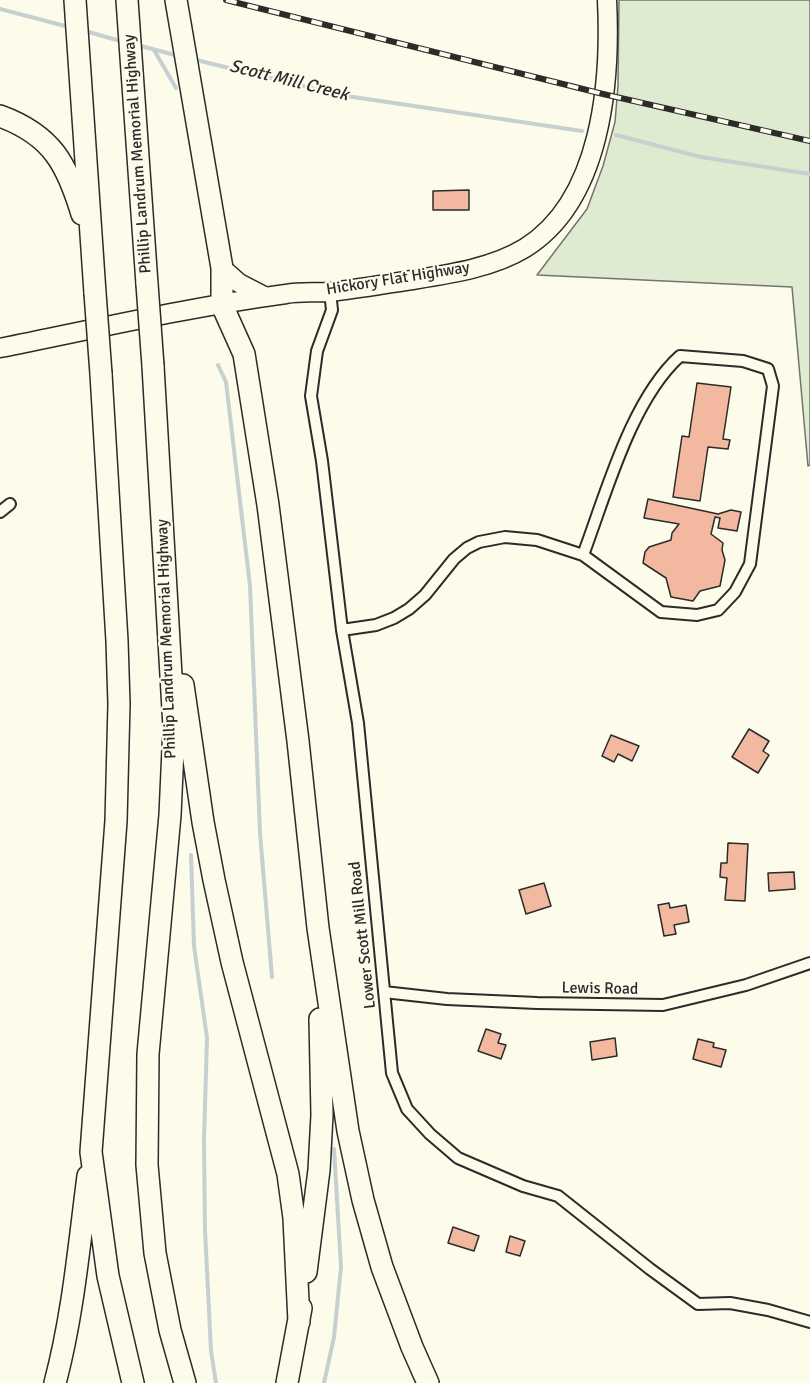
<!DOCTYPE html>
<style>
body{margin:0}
canvas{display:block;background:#fdfbea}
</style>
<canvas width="810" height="1383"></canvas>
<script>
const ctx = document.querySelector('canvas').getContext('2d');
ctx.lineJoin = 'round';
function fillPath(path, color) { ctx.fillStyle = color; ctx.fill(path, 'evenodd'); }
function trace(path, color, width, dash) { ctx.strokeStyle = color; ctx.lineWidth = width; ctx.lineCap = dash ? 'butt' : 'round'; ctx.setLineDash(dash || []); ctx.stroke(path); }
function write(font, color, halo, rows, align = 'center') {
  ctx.font = font + ' Signika,sans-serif'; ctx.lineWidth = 4.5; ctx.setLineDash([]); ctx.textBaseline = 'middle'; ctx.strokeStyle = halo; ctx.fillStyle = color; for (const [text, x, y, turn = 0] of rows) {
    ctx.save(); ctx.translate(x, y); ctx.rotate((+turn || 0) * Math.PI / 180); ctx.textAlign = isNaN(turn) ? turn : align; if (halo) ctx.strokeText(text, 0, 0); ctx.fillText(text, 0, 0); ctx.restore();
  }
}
const green = new Path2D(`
 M619 0H810V465L808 466 792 287 537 275 587 209 603 166 615 122 618 86Z`);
const stream = new Path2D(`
 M0 9 69 27
 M85 31 124 42
 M137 45 179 56
 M154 50 176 88
 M192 59 340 95 582 131
 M616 135 701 157 810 174
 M218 365 226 382 250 586 260 833 272 977
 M191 855 194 946 207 1038 204 1140 205 1230 211 1351 216 1383
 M324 1383 334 1337 341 1267 334 1149`);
const building = new Path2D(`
 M469 190V210H433V191Z
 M697 383 731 387 723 439 730 440 728 449 708 447 700 501 673 497 682 436 689 437Z
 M648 499 718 514 731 510 741 512 737 531 718 528 720 518 715 517 711 534 723 543 722 550 725 560 720 586 700 591 693 601 671 597 666 578 643 563 645 552 649 547 671 540 672 533 679 524 644 518Z
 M749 729 769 741 763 751 769 755 758 773 732 757Z
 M611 735 639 746 632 761 618 754 614 762 602 756Z
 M728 843 748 844 745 901 725 900 727 878 720 877 721 863H727Z
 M794 872 795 889 769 891 768 873Z
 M544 883 551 906 526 914 519 890Z
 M669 903 670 908 686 905 689 922 674 925 676 934 664 936 658 905Z
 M486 1029 501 1034 498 1043 506 1045 501 1059 478 1051Z
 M615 1038 617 1056 592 1060 590 1042Z
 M698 1039 714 1043 713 1047 726 1050 721 1067 693 1059Z
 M453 1227 479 1236 474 1251 448 1243Z
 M510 1236 525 1241 520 1256 506 1252Z`);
const minor = new Path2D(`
 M330 292 332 310 317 351 311 396 322 461 342 630 358 723 392 1073 407 1109 430 1134 458 1158 523 1186 558 1196 650 1269 698 1304 730 1303 768 1310 810 1322
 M0 512 10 504
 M342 630 376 625 394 618 409 609 425 595 454 559 467 548 479 542 505 537 537 540 583 555 661 612 697 615 718 610 735 592 750 564 773 386 768 369 743 361 680 356C631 400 606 494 583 555
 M384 992 447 999 537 1003 663 1005 746 985 810 963`);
const primary = new Path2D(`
 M222 268 239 283 266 297
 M0 348C95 329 190 307 286 294 301 291 316 293 331 292 358 289 385 284 412 280 450 274 492 268 525 248 602 200 611 82 607 0`);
const motorway = new Path2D(`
 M75 0 95 293
 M127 0 147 284
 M176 0 222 268V305L244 354 268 505 298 741 318 928 348 1131 363 1200 382 1267 412 1347 428 1383
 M0 116C52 135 67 164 82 214
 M153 366 174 727 170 815 148 1054 147 1165 155 1253 170 1330 185 1383
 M101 374 117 641 119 704 116 821 91 1152 108 1276 133 1383
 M183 685 203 822 214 880 232 962 288 1174 294 1218 299 1322
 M306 1272 319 1170 322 1115 320 1019
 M55 1383C73 1315 79 1246 88 1176
 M287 1383 301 1308`);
const rail = new Path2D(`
 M226 0 603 94 810 141`);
const motorwayBridge = new Path2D(`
 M147 284 153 366
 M95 293 101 374`);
const streetNames = [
 ["Phillip Landrum Memorial Highway",138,154,-94],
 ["Hickory Flat Highway",398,279,-9],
 ["Phillip Landrum Memorial Highway",167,639,-92],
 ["Lower Scott Mill Road",363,935,-96],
 ["Lewis Road",600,989,1]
];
const waterNames = [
 ["Scott Mill Creek",289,81,14]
];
fillPath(green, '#deebd1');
trace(green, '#74746e', 1.5);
trace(stream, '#c7d0d0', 4);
fillPath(building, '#f2b8a0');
trace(building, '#2b2b2b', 1.5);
trace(minor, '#2b2b2b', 14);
trace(primary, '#2b2b2b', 21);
trace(motorway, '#2b2b2b', 24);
trace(minor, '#fdfbea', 10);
trace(primary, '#fdfbea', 18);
trace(motorway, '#fdfbea', 21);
trace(rail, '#2b2b2b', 6);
trace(rail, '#fdfbea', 4, [11]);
trace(motorwayBridge, '#2b2b2b', 24, []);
trace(motorwayBridge, '#fdfbea', 21);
write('16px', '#2b2b2b', '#fdfbea', streetNames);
write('italic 18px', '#2b2b2b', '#fdfbea', waterNames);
</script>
